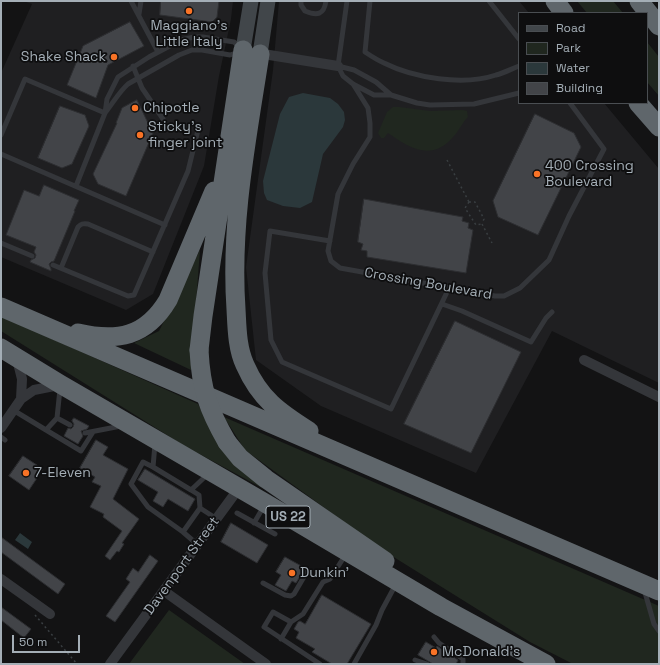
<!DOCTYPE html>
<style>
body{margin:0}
#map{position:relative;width:660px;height:665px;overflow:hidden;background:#131314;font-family:"Space Grotesk",sans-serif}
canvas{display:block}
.frame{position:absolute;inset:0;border:2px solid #a4aeb6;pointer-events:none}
.legend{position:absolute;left:518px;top:12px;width:130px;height:92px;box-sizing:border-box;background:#0e0e0f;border:1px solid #4a4e52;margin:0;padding:5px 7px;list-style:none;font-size:12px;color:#a4aeb6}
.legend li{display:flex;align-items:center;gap:8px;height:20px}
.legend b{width:20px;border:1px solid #4a4e52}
.scale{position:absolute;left:12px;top:635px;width:68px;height:18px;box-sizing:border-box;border:2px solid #a4aeb6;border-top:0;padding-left:5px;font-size:12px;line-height:14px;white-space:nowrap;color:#a4aeb6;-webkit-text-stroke:3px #0e0e0f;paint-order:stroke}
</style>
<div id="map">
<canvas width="660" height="665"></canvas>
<div class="frame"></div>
<ul class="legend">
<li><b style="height:5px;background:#41464a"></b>Road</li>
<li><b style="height:11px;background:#20271f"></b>Park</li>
<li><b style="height:11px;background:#2b383b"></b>Water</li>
<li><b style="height:11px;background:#424448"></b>Building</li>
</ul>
<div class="scale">50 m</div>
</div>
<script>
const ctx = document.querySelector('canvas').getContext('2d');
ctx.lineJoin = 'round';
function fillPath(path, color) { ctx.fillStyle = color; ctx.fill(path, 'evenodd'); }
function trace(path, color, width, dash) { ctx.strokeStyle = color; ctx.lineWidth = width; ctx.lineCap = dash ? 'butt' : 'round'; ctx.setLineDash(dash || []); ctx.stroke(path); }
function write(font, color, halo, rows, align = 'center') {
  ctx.font = font + ' "Space Grotesk",sans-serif'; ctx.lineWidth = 3.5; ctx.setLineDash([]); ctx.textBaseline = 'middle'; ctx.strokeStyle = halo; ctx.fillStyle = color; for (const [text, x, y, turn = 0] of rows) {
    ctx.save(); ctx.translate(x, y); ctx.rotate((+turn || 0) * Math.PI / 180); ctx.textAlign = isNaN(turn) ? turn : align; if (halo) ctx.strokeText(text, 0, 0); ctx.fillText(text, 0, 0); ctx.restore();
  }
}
const built = new Path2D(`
 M23 1H233L231 19 219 76 204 166 153 294 126 310 1 257V73L32 4Z
 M279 1H519L529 13H519V103H604L659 169V383L552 331 476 473 321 406 256 360 246 267 273 70Z`);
const green = new Path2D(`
 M577 1H613L623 13H587Z
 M647 42 659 57V96L647 82Z
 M393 107H399L430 111 463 110 467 111 468 117C462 123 459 131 453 137 432 162 409 148 388 133L384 138H381L378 133 387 112Z
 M200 250 191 370 134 343 159 331Z
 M1 316 198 404 220 448 264 489 183 445 1 331Z
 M224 417 659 606V664H573L530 642 384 551 245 450Z
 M169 610 245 664H129Z`);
const water = new Path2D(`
 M303 93 330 98 338 104 344 112 345 120 343 127 323 154 312 202 300 208 283 206 267 200 264 193 263 181 280 114 289 97Z
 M20 533 32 542 28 549 15 540Z`);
const building = new Path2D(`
 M161 1H219L217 17 212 22 160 15Z
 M130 22 144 46 108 65 96 98 67 85 83 46Z
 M137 100 148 123 156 126 126 196 98 184 93 174 117 123H116L122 108Z
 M60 106 85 115 89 126 72 164 62 168 38 158Z
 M535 114 574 133 581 147 538 235 498 217 493 201Z
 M44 185 79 200 74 211H75L54 261 51 262 49 264 51 269V271L30 262 31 260 35 258 36 255 34 252 36 247 6 235 24 190 39 196Z
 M364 199 463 217 462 221 469 223 468 228 473 230 466 273 367 257V251L361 250 363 244 358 242Z
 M455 321 521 352 471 453 404 424Z
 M74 418 89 426 87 429 81 431 83 436 78 444 64 436 68 428 71 429 73 427 74 424 72 421Z
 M96 440 108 447 103 455 128 469 113 499 139 519 122 543 124 544 119 552 117 551 110 560 105 556 122 531 103 517 104 514 90 507 101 486 92 482 95 477 80 468Z
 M23 456 43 469 29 490 9 476Z
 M145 469 195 499 188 511 168 499 163 507 153 501 158 492 138 480Z
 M231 523 268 545 257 563 221 542Z
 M1 537 65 584 58 594 1 552Z
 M150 555 158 561 115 622 106 616 130 582 126 579 133 568 138 572Z
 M285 557 305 568 296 583 292 581 286 591 275 585 281 575 276 572Z
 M322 595 371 624 347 664H332L312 652 315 649 296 638 299 632 294 629 298 622 300 621 305 624Z
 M1 607 31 629 24 638 1 620Z
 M426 642 436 648 437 646 458 660 456 664H433L418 655Z`);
const path = new Path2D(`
 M447 160 469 202
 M469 202 465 208 476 225 482 224
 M469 202H475L484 219 482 223
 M482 224 492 243
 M35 615 77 664`);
const lane = new Path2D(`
 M131 1 158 52
 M301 1V5L305 11C317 16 324 15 326 1
 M347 1 338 66 343 76 353 84 374 95H391L417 103 430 105 474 104 519 93
 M370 1 365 52C371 56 377 60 384 63 414 78 463 86 496 75 504 73 511 69 519 66
 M489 1 519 39
 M139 14 141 1
 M133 66 142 88 163 119
 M338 66 354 70 376 82 391 95
 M353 84 368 108 370 123V137L353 164 338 194 328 251 331 261 340 268 495 296H504L520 288 549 260 569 216 604 149 570 103
 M105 113C113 103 119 92 128 84L179 55 192 50H202L230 55 239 52
 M1 135 25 79 105 113
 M1 154 165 225
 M76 186 105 113 107 99 118 77 149 57 181 40 194 37H203L234 42 241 48
 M330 241 270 231 265 273 271 340 282 362 391 409 449 288
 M1 243 32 256
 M53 265 128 296 134 295 188 171 199 126
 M61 268 78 227C81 224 83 223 88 224L153 252
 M442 304 462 311 531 342 546 318 552 312
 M60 389 57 418 70 425
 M13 410 46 430 57 418
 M46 430 81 451 93 432
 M85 433 121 426
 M1 437 5 440
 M155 444 153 467 191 490 208 474
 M153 467 143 462 131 484 148 507 183 532
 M191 490 199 495 200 508 217 519
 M237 513 275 534
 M254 523 264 506
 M198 545 183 532 200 508
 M263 583 285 595 291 596 294 594 308 570
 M644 589 654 624 659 631
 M434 637 439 643 463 659V664
 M281 639 291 622
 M415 660 427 664
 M320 664 264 627 273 612 291 622 303 614 323 582 330 579 346 554
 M354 664 376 625 382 610 396 584`);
const street = new Path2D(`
 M257 53 338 66
 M17 359 22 379 21 399
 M584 360 659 397
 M1 428 21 399 34 390 59 385
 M1 579 50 614
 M164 591 266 664
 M110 664 239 488`);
const secondary = new Path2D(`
 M243 50 251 1
 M260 54 268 1`);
const highway = new Path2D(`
 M555 1 564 13
 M639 1 659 26
 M260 54C247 138 230 223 236 309 237 327 237 348 245 365 260 399 279 412 309 431
 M638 103 659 127
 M1 307 659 591
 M78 333C117 342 146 337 168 300L214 191
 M1 348 60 384 265 503 441 607 546 664
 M199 350 203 316 243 50
 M227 442 240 458 266 479 385 561`);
const highwayBridge = new Path2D(`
 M199 350C201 389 208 409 227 442`);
const markers = [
 [189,11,4,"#f97326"],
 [114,57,4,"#f97326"],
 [135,108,4,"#f97326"],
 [140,135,4,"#f97326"],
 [537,174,4,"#f97326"],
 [26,473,4,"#f97326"],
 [292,573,4,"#f97326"],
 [434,652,4,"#f97326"]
];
const shields = [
 [288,517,44]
];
const shieldNames = [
 ["US 22",288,517]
];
const poiNames = [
 ["Maggiano's",189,26,"center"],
 ["Little Italy",189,42,"center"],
 ["Shake Shack",106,57,"right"],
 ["Chipotle",143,108],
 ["Sticky's",148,127],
 ["finger joint",148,143],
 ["400 Crossing",545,166],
 ["Boulevard",545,182],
 ["7-Eleven",34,473],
 ["Dunkin'",300,573],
 ["McDonald's",442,652]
];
const streetNames = [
 ["Crossing Boulevard",428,284,10],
 ["Davenport Street",182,566,-54]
];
fillPath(built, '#1f1f21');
fillPath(green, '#20271f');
fillPath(water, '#2b383b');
fillPath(building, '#424448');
trace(building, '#2d2e31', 1);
trace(path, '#393e41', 1.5, [2, 3]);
trace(lane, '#34363a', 5);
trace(street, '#34363a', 10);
trace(secondary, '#41464a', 15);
trace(highway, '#5f666b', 19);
trace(highwayBridge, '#5f666b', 19);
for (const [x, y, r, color] of markers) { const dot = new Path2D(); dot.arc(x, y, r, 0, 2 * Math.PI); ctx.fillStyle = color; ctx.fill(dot); trace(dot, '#0e0e0f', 1.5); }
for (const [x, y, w] of shields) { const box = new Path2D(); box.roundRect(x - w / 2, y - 11, w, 22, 3); ctx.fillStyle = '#0e0e0f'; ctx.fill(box); trace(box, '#a4aeb6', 1); }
write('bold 13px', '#a4aeb6', null, shieldNames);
write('14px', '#a4aeb6', '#0e0e0f', poiNames, 'left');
write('14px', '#a4aeb6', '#0e0e0f', streetNames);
</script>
